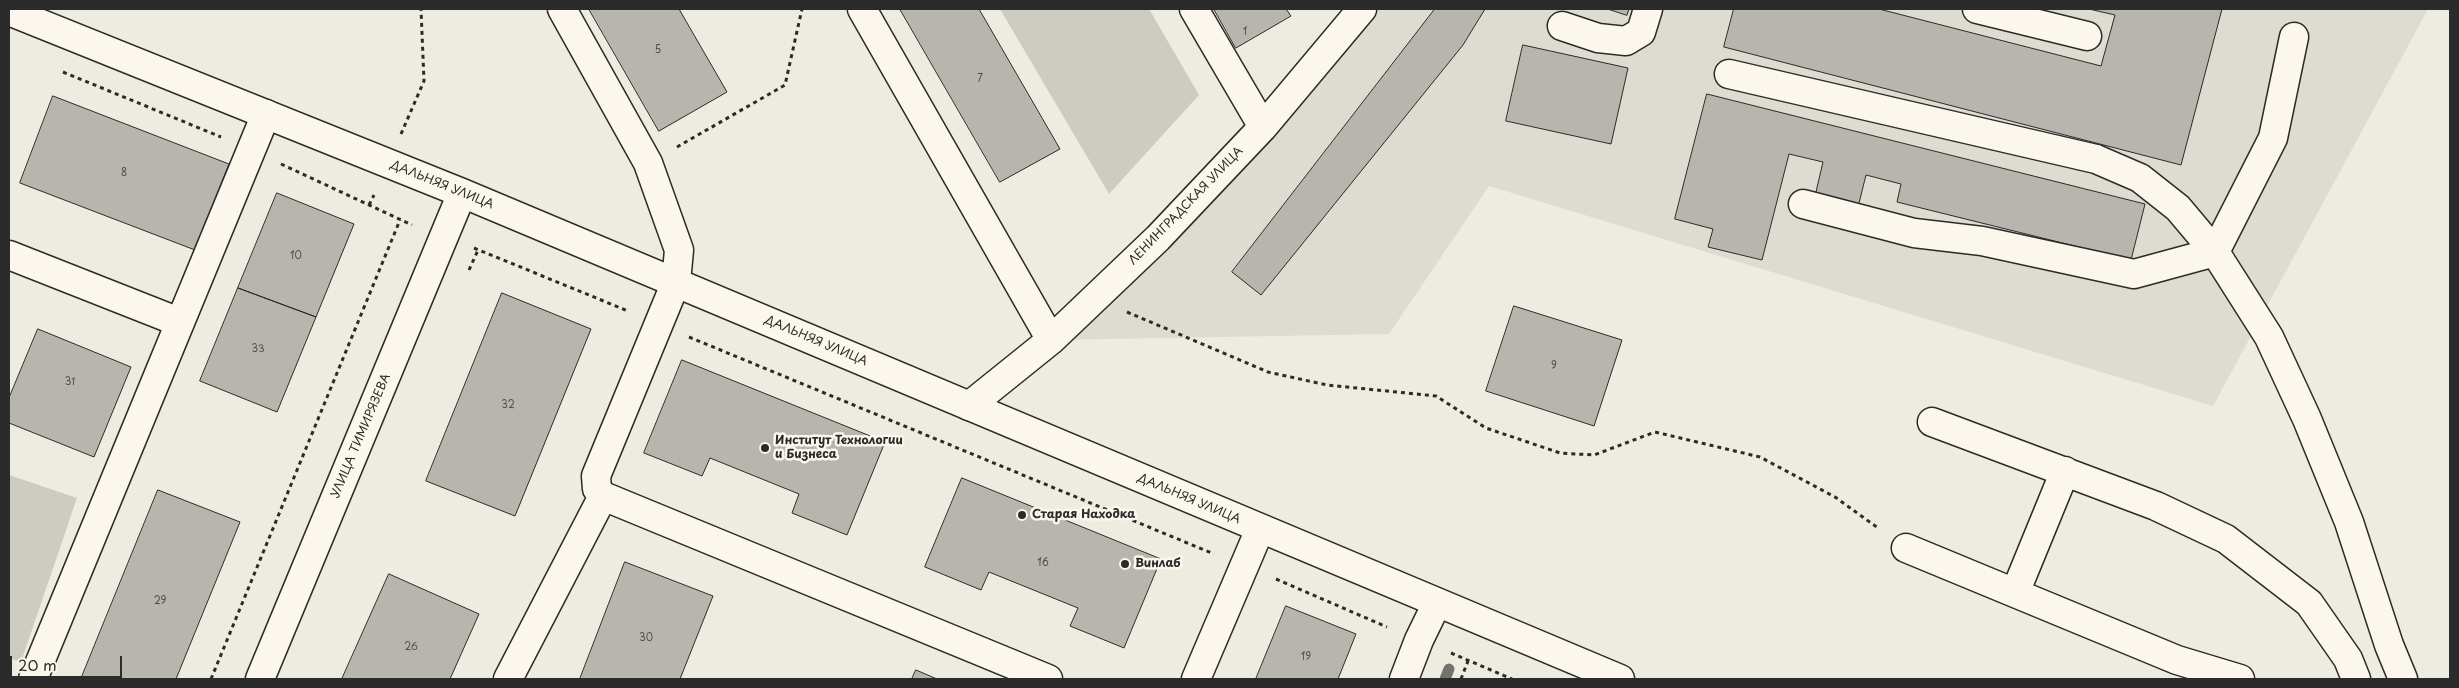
<!DOCTYPE html>
<meta charset="utf-8">
<style>
body{margin:0}
#map{position:relative;width:2459px;height:688px;overflow:hidden;background:#eeebe0;font-family:"Playpen Sans",sans-serif}
canvas{display:block}
.frame{position:absolute;inset:0;border:10px solid #2b2b2b;pointer-events:none}
.scale{position:absolute;left:10px;top:656px;width:112px;height:22px;box-sizing:border-box;border:2px solid #2b2b2b;border-top:0;padding-left:6px;font-size:15px;line-height:18px;white-space:nowrap;color:#2b2b2b;-webkit-text-stroke:4px #fbf7ec;paint-order:stroke}
</style>
<div id="map">
<canvas width="2459" height="688"></canvas>
<div class="frame"></div>
<div class="scale">20 m</div>
</div>
<script>
const ctx = document.querySelector('canvas').getContext('2d');
ctx.lineJoin = 'round';
function fillPath(path, color) { ctx.fillStyle = color; ctx.fill(path, 'evenodd'); }
function trace(path, color, width, dash) { ctx.strokeStyle = color; ctx.lineWidth = width; ctx.lineCap = dash ? 'butt' : 'round'; ctx.setLineDash(dash || []); ctx.stroke(path); }
function write(font, color, halo, rows, align = 'center') {
  ctx.font = font + ' "Playpen Sans",sans-serif'; ctx.lineWidth = 5; ctx.setLineDash([]); ctx.textBaseline = 'middle'; ctx.strokeStyle = halo; ctx.fillStyle = color; for (const [text, x, y, turn = 0] of rows) {
    ctx.save(); ctx.translate(x, y); ctx.rotate((+turn || 0) * Math.PI / 180); ctx.textAlign = isNaN(turn) ? turn : align; if (halo) ctx.strokeText(text, 0, 0); ctx.fillText(text, 0, 0); ctx.restore();
  }
}
const built = new Path2D(`
 M1355 9H2428L2213 406 1489 186 1389 334 1051 340Z`);
const green = new Path2D(`
 M1000 9H1149L1199 95 1109 194Z
 M9 475 77 498 21 662 9 658Z`);
const stream = new Path2D(`
 M1445 679 1449 669`);
const building = new Path2D(`
 M589 9H679L727 92 659 131Z
 M900 9H979L1060 149 1000 182Z
 M1214 9H1286L1291 16 1236 48Z
 M1435 9H1485L1463 45 1261 295 1232 272Z
 M1608 9H1629L1627 15Z
 M1734 9H1879L2101 66 2115 15 2089 9H2222L2181 165 1724 47Z
 M1523 45 1628 68 1611 144 1506 121Z
 M1707 94 2145 204 2131 260 1897 202 1901 184 1866 175 1858 207 1815 196 1823 162 1789 154 1762 260 1708 247 1713 229 1675 219Z
 M53 96 229 164 195 250 20 183Z
 M277 193 354 224 316 317 238 288Z
 M238 288 316 317 277 412 200 381Z
 M502 293 591 329 515 516 426 481Z
 M1514 306 1622 340 1594 426 1486 391Z
 M38 329 131 367 94 457 9 423V398Z
 M682 360 885 442 847 535 792 513 799 494 710 458 702 476 644 453Z
 M962 478 1161 559 1124 648 1070 626 1078 608 989 572 981 590 925 567Z
 M158 490 240 522 176 679H81Z
 M625 562 713 596 680 679H580Z
 M389 574 479 614 450 679H342Z
 M1286 606 1356 634 1338 679H1256Z
 M916 670 937 679H912Z`);
const path = new Path2D(`
 M63 72 221 137
 M401 134 424 81 421 9
 M677 147 785 85 802 9
 M281 164 412 225
 M369 205 374 195
 M474 248 628 311
 M469 270 478 250
 M1127 312 1268 372 1327 385 1436 396 1486 428 1560 453 1594 455 1655 432 1760 457 1835 497 1878 528
 M689 337 1214 554
 M1276 579 1387 627
 M1451 653 1512 679
 M211 679 400 220
 M1461 679 1468 661`);
const minor = new Path2D(`
 M562 9 648 163 679 250 676 282 596 476 597 489 603 496 1048 679
 M862 9 1051 340
 M1194 9 1263 127
 M1977 9 2087 36
 M1562 26 1598 38 1626 41 1641 32 1648 9
 M1729 74 2096 159 2140 178 2178 208 2215 252 2269 337 2307 419 2349 522 2389 645 2403 679
 M1803 204 1914 233 1982 241 2134 274 2215 252 2273 138 2294 37
 M9 255 179 322
 M969 406 1051 340 1158 238 1263 127 1362 9
 M1932 422 2156 506 2226 539 2309 603 2348 659 2356 679
 M1906 548 2177 660 2240 679
 M2015 593 2065 471
 M33 679 266 114
 M508 679 603 496
 M1196 679 1260 529
 M1404 679 1419 640 1437 603`);
const major = new Path2D(`
 M9 11 462 193 1620 679
 M260 679 462 193`);
const markers = [
 [765,448,5,"#2b2b2b"],
 [1022,515,5,"#2b2b2b"],
 [1125,564,5,"#2b2b2b"]
];
const numberNames = [
 ["1",1245,32],
 ["5",658,50],
 ["7",980,79],
 ["8",124,173],
 ["10",296,256],
 ["33",258,349],
 ["9",1554,366],
 ["31",70,382],
 ["32",508,405],
 ["16",1043,563],
 ["29",160,601],
 ["30",646,638],
 ["26",411,647],
 ["19",1306,657]
];
const streetNames = [
 ["ДАЛЬНЯЯ УЛИЦА",442,185,22],
 ["ЛЕНИНГРАДСКАЯ УЛИЦА",1186,206,-46],
 ["ДАЛЬНЯЯ УЛИЦА",816,341,23],
 ["УЛИЦА ТИМИРЯЗЕВА",361,436,-67],
 ["ДАЛЬНЯЯ УЛИЦА",1189,499,23]
];
const poiNames = [
 ["Институт Технологии",775,441],
 ["и Бизнеса",775,455],
 ["Старая Находка",1032,515],
 ["Винлаб",1135,564]
];
fillPath(built, '#dedbd1');
fillPath(green, '#cecbc2');
trace(stream, '#74726e', 11);
fillPath(building, '#b8b5ae');
trace(building, '#2b2b2b', 1);
trace(minor, '#2b2b2b', 31);
trace(major, '#2b2b2b', 31);
trace(path, '#2b2b2b', 3, [4, 4]);
trace(minor, '#fbf7ec', 28);
trace(major, '#fbf7ec', 28);
for (const [x, y, r, color] of markers) { const dot = new Path2D(); dot.arc(x, y, r, 0, 2 * Math.PI); ctx.fillStyle = color; ctx.fill(dot); trace(dot, '#fbf7ec', 2); }
write('10px', '#4e4e4c', null, numberNames);
write('12px', '#2b2b2b', '#fbf7ec', streetNames);
write('bold 12px', '#2b2b2b', '#fbf7ec', poiNames, 'left');
</script>
